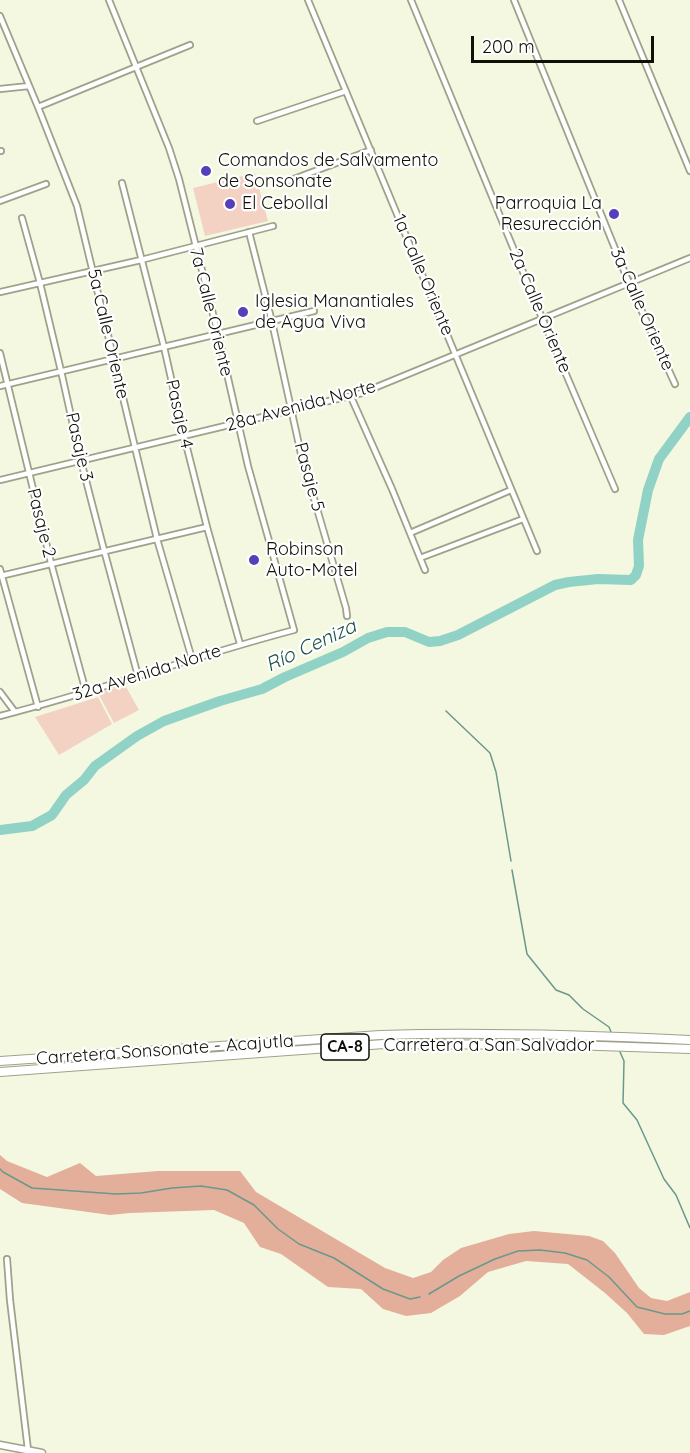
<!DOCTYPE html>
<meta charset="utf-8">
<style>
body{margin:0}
#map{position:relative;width:690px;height:1453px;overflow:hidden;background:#f5f8e0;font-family:Quicksand,sans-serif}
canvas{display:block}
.scale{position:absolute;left:471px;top:36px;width:183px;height:27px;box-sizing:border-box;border:3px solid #101008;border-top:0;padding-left:8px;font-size:18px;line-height:21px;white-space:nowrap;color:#101008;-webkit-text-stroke:4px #fff;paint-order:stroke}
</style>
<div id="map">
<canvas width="690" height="1453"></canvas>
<div class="scale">200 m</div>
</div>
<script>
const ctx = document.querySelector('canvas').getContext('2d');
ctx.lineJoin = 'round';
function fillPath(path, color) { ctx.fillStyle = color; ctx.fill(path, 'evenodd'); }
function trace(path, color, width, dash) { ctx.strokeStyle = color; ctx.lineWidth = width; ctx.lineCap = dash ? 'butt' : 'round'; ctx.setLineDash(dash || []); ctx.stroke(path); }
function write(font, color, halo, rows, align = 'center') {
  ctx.font = font + ' Quicksand,sans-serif'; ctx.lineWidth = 4.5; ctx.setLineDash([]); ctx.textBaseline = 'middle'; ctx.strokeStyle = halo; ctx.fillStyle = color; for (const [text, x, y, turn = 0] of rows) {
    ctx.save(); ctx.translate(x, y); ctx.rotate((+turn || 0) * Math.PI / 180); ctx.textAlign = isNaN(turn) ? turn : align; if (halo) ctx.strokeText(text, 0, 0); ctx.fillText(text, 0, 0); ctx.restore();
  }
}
const green = new Path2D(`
 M255 173 268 221 205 236 193 188Z
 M125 685 139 710 114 723 98 693Z
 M98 697 112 724 59 755 35 717Z`);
const forest = new Path2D(`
 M0 1155 7 1161 47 1177 80 1163 96 1176 158 1171H240L256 1192 385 1268 413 1278 431 1272 443 1260 461 1248 509 1234 534 1231 589 1236 603 1241 615 1253 639 1288 651 1298 667 1301 690 1292V1326L664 1335 644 1334 627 1313 605 1293 568 1264 526 1261 488 1272 460 1296 431 1313 406 1316 383 1309 361 1289 328 1287 281 1254 260 1247 244 1223 214 1210 130 1213 110 1215 22 1203 0 1189Z`);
const stream = new Path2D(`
 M446 711 490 753 496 772 511 861
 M512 870 527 954 556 990 569 995 583 1009 609 1027 611 1032
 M620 1052 624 1061 623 1103 637 1120 664 1179 676 1195 690 1228
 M0 1169 3 1172 32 1188 116 1194 141 1193 172 1188 201 1186 227 1190 254 1205 278 1229 299 1244 334 1258 383 1289 410 1299 420 1297
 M429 1294 459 1276 495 1259 518 1251 540 1250 565 1253 587 1260 609 1277 637 1307 665 1314H682L690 1311`);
const river = new Path2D(`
 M0 830 32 826 52 815 66 795 84 780 95 766 137 736 164 721 220 701 262 689 285 677 343 652 368 638 387 632H405L429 642 440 641 458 635 555 585 569 582 598 579 631 580 636 575 639 566 638 540 648 490 659 459 690 417`);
const minor = new Path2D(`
 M308 0 537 551
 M411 0 542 318 615 489
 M514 0 629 283 675 384
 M619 0 690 171
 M0 16 38 107 77 206 157 539 192 659
 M0 89 29 86
 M38 107 190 45
 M257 121 346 91
 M0 151H1
 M122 183 164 347 184 436 207 527 240 644
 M283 183 371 150
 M0 201 46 184
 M22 218 40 283 61 371 81 461 104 550 138 676
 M249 232 272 322 301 454 346 608 347 616
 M0 292 141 260 273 226
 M0 353 51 563 86 692
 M0 386 314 311
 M351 397 392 489 425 570
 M0 480 362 393 690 258
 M410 533 511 490
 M420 558 523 519
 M0 569 38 707
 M0 576 207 527
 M0 692 15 712
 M0 716C99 691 195 656 294 630L248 466 218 334 179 179 169 148 109 0
 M7 1259 10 1300 28 1450`);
const tertiary = new Path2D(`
 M0 1445 42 1453`);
const trunk = new Path2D(`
 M0 1061 380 1035C483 1032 587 1035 690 1040
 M0 1072 384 1044 570 1045 690 1049`);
const markers = [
 [206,171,6,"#563fb7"],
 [230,204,6,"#563fb7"],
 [614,214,6,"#563fb7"],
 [243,312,6,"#563fb7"],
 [254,560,6,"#563fb7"]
];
const shields = [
 [345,1047,48]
];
const shieldNames = [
 ["CA-8",345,1047]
];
const poiNames = [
 ["Comandos de Salvamento",218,161],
 ["de Sonsonate",218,182],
 ["El Cebollal",242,204],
 ["Parroquia La",602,204,"right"],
 ["Resurección",602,225,"right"],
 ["Iglesia Manantiales",255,302],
 ["de Agua Viva",255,323],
 ["Robinson",266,550],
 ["Auto-Motel",266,571]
];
const streetNames = [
 ["1a Calle Oriente",423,275,67],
 ["3a Calle Oriente",642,309,66],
 ["2a Calle Oriente",540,311,67],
 ["7a Calle Oriente",211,312,76],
 ["5a Calle Oriente",108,334,77],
 ["28a Avenida Norte",301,406,-15],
 ["Pasaje 4",179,414,77],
 ["Pasaje 3",79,447,77],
 ["Pasaje 5",309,477,75],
 ["Pasaje 2",41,523,76],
 ["32a Avenida Norte",147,673,-17],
 ["Carretera a San Salvador",489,1046],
 ["Carretera Sonsonate - Acajutla",165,1050,-4]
];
const waterNames = [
 ["Río Ceniza",311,646,-25]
];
fillPath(green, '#f3d2c4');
fillPath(forest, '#e3af9a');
trace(stream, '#6a988d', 1.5);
trace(river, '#91d2c6', 10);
trace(minor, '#9fa18b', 8);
trace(tertiary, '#9fa18b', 9);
trace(trunk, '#9fa18b', 10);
trace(minor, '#fff', 4.5);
trace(tertiary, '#fff', 6);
trace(trunk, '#fff', 8);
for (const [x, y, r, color] of markers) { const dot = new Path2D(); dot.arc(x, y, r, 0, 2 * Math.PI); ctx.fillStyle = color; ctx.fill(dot); trace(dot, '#fff', 2); }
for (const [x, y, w] of shields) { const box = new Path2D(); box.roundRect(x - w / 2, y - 13, w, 26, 4.5); ctx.fillStyle = '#fff'; ctx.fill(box); trace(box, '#101008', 1.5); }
write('bold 16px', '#101008', null, shieldNames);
write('18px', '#101008', '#fff', poiNames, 'left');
write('18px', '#101008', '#fff', streetNames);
write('italic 20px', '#1a5149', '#fff', waterNames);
</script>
